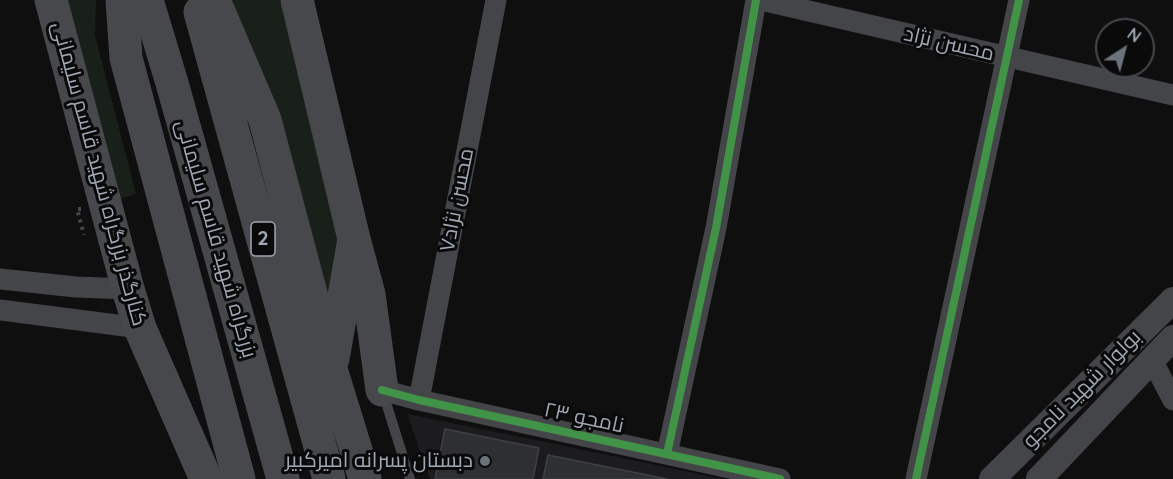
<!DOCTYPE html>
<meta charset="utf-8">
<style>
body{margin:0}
#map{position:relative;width:1173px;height:479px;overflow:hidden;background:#0f0f10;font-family:Quicksand,sans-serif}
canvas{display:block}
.north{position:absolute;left:1095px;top:18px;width:60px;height:60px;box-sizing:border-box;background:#0a0a0b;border:2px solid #45494e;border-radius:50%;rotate:36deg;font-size:16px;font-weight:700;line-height:24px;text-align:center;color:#9ea7b3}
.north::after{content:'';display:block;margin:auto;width:21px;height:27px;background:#6c727a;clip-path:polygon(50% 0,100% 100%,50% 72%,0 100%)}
</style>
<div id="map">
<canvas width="1173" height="479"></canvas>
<div class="north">N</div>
</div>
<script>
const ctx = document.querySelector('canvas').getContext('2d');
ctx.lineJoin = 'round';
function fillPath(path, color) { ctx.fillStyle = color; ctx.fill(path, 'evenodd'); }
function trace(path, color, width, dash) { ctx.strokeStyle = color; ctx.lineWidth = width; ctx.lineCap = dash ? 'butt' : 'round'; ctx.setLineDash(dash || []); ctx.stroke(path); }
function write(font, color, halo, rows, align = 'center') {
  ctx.font = font + ' Quicksand,Cairo,sans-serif'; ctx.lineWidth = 6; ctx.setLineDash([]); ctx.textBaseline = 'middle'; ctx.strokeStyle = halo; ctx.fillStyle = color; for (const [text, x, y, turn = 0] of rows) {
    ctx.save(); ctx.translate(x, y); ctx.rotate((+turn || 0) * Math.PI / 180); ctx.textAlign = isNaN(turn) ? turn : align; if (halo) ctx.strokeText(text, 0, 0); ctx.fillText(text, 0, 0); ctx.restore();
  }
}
const built = new Path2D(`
 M407 414 550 443 723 479H430Z`);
const green = new Path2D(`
 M60 0H96L95 35 136 194 112 201Z
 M232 0H280L284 11 339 243 328 305Z`);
const building = new Path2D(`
 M445 429 539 448 533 479H435Z
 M548 455 667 479H543Z`);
const path = new Path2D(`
 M81 209H77L84 235`);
const service = new Path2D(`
 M383 393 410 479`);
const minor = new Path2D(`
 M761 0 1173 95
 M0 279 76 287 128 289
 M0 310 140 328
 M1152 360 1173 400
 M382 390 419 400 780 479
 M419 400 496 0
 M667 454 716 228 756 0
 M916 479 1019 0`);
const tertiary = new Path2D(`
 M992 479 1173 300
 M1039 479 1173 338`);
const primary = new Path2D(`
 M51 0 128 289 140 328 206 479
 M297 0 354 239 369 294 382 390`);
const trunk = new Path2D(`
 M122 0 126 58 239 479
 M147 0 172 83 283 479
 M214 0 265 120 331 369 365 479
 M200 12 329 479
 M333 359 354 239`);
const cycleway = new Path2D(`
 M382 390 419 400 780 479
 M667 454 716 228 756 0
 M916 479 1019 0`);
const markers = [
 [485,461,6,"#6c727a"]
];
const shields = [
 [263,239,24]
];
const shieldNames = [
 ["2",263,239]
];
const streetNames = [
 ["محسن نژاد",949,44,13],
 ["کنارگذر بزرگراه شهید قاسم سلیمانی",99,174,75],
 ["محسن نژاد۷",457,200,-79],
 ["بزرگراه شهید قاسم سلیمانی",216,239,74],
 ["بولوار شهید نامجو",1082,389,-45],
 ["نامجو ۲۳",584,418,12]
];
const poiNames = [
 ["دبستان پسرانه امیرکبیر",473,461]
];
fillPath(built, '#1c1c1e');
fillPath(green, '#19201a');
fillPath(building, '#2e2f31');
trace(building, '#3e4044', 1.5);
trace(path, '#44474b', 4, [3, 4.5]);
trace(service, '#444549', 10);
trace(minor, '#444549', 21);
trace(tertiary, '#444549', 26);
trace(primary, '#46484b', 33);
trace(trunk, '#46484b', 33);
trace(cycleway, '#419447', 8);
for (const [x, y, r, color] of markers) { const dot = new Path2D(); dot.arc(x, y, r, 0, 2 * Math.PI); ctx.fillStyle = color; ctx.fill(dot); trace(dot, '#0a0a0b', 2); }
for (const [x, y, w] of shields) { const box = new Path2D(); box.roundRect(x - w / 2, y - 17, w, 34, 4.5); ctx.fillStyle = '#0a0a0b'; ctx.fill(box); trace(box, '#9ea7b3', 1.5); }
write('bold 20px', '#9ea7b3', null, shieldNames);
write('21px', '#9ea7b3', '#0a0a0b', streetNames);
write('21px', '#9ea7b3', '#0a0a0b', poiNames, 'right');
</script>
